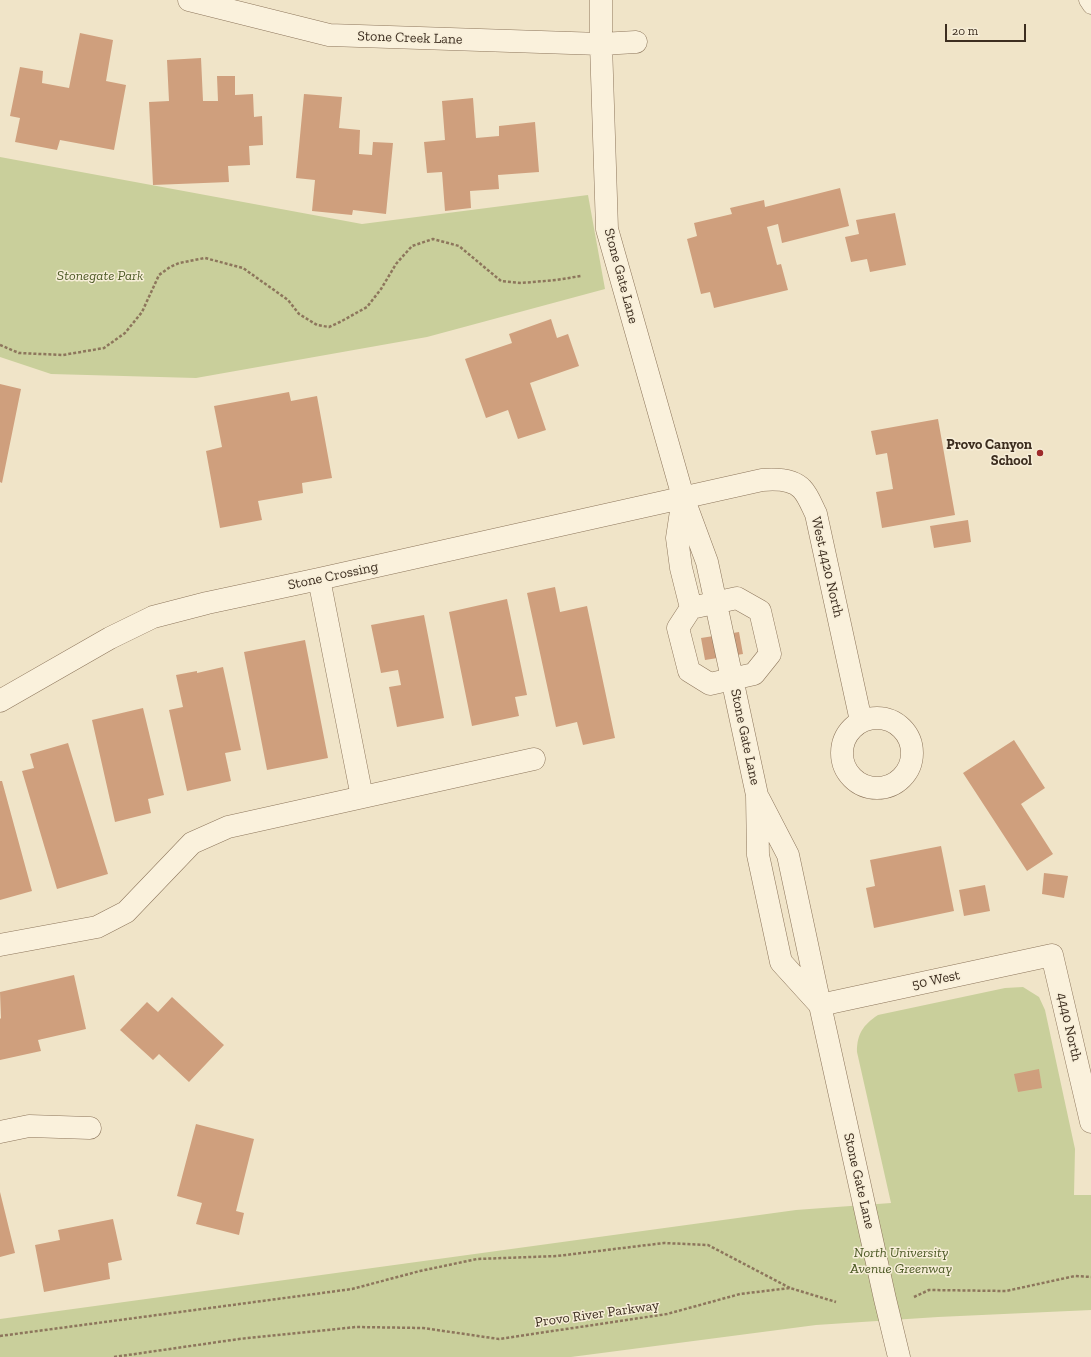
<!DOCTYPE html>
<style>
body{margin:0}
#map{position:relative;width:1091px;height:1357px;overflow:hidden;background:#f0e4c8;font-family:"Zilla Slab",serif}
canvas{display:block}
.scale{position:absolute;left:945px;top:24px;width:81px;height:18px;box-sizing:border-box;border:2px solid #3d2e20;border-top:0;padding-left:5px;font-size:12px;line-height:14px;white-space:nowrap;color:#3d2e20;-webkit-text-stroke:3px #f7eed8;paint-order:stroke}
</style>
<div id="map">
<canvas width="1091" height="1357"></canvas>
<div class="scale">20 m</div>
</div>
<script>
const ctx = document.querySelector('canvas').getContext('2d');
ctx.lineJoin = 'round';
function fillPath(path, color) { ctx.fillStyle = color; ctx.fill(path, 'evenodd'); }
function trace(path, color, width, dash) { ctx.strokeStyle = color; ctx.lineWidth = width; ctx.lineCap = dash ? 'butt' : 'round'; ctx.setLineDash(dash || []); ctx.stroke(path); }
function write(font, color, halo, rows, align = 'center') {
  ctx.font = font + ' "Zilla Slab",serif'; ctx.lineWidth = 3; ctx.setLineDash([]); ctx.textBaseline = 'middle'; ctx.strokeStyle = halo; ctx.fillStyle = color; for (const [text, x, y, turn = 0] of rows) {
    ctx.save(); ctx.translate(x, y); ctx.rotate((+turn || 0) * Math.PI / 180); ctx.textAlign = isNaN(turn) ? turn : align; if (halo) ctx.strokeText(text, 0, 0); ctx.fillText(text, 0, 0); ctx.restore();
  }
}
const green = new Path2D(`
 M0 157 362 224 588 195 605 289 427 337 196 378 51 374 0 357Z
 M1023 987 1039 997 1045 1010 1075 1149 1074 1195H1091V1310L938 1317 816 1325 571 1357H0V1319L796 1210 891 1203 857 1052C857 1034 863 1025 878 1015L1005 988Z`);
const building = new Path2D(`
 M80 33 113 40 106 81 126 85 114 150 60 140 57 150 15 142 20 118 10 116 20 67 43 71 42 83 69 88Z
 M201 58 203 101H218L217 76H235V95L253 94 254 117 262 116 263 145 249 146 250 165 228 166 229 182 153 185 149 102 169 101 167 60Z
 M304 94 342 97 339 128 360 130 359 154 372 155 373 142 393 143 386 214 353 210 352 215 312 211 315 180 296 178Z
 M473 98 476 138 499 136V126L535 122 539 172 498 175 499 189 470 191 471 208 445 211 442 172 427 173 424 142 445 140 442 101Z
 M840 188 849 226 782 243 778 224 767 227 777 265 781 264 788 290 714 308 710 292 701 294 687 239 697 236 694 223 732 214 730 208 764 200 765 207Z
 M895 213 906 265 870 272 867 259 851 262 845 237 859 234 856 220Z
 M551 319 557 338 568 334 579 366 530 383 546 430 518 439 508 410 486 418 465 359 512 343 509 334Z
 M0 384 21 389 2 483 0 482Z
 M289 392 291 401 317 396 332 478 302 483 303 493 258 501 262 520 220 528 206 451 222 447 214 406Z
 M938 419 955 515 882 528 876 492 893 489 887 453 876 455 871 431Z
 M968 520 971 542 934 548 930 526Z
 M555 587 560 612 587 606 615 738 583 745 577 722 556 727 527 593Z
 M507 599 527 695 515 697 519 716 472 726 449 612Z
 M424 615 444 718 397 727 389 687 401 685 398 670 381 673 371 625Z
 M739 632 743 654 705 660 701 638Z
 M305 640 328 758 267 770 244 652Z
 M223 667 241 750 225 753 231 781 187 791 169 710 183 707 176 675 197 671V673Z
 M143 708 164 795 148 799 151 813 115 822 92 720Z
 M1014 740 1045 788 1021 804 1053 854 1027 871 963 773Z
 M68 743 108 874 57 889 22 771 34 768 30 754Z
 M0 781H2L32 891 0 900Z
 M941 846 954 911 874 928 866 888 875 886 870 860Z
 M1044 873 1068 876 1064 898 1042 894Z
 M985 885 990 911 964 916 959 890Z
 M74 975 86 1029 38 1040 41 1051 0 1060V1019L1 1018 0 992Z
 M172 997 224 1045 189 1082 159 1054 153 1060 120 1030 147 1002 158 1012Z
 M1039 1069 1042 1088 1018 1092 1014 1074Z
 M196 1124 254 1139 236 1211 244 1213 239 1235 196 1224 202 1203 177 1196Z
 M0 1192 15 1253 0 1257Z
 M113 1219 122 1260 108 1263 110 1279 44 1292 35 1245 60 1240 58 1230Z`);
const path = new Path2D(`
 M0 345 19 353 63 355 104 348 125 333 142 312 159 275 170 267 179 263 205 258 243 268 288 300 299 314 317 325 329 327 340 322 367 307 381 289 396 264 412 246 433 239 459 246 501 281 521 283 556 280 581 276
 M914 1297 929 1290 1006 1291 1075 1276 1091 1277
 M0 1336 352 1289 420 1271 477 1259 557 1256 664 1243 708 1245 790 1288
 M114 1357 239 1339 356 1327 423 1328 499 1339 667 1314 740 1294 790 1288 836 1302`);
const lane = new Path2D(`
 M1087 0 1091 6`);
const street = new Path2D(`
 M189 0 329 35 601 44 636 42
 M601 0V44L607 229 683 497 707 562 757 795 758 855 781 962 820 1005
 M683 498 677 538 681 568 691 608
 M319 579 362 797
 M737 598 760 611 770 654 754 674 710 684 689 671 678 628 691 608Z
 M0 701 110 638 153 617 207 603 319 579 762 480C774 479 793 479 802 489 808 495 812 506 816 514L861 721
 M842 753a35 35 0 1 1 70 0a35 35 0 1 1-70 0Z
 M759 799 788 855 820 1005 885 1299 899 1357
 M0 945 97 927 126 912 192 843 228 827 534 759
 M820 1005 1052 955 1091 1122
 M0 1132 29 1126 90 1128`);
const markers = [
 [1040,453,4,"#9e2a2b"]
];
const streetNames = [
 ["Stone Creek Lane",410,38,2],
 ["Stone Gate Lane",621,276,75],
 ["West 4420 North",827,567,77],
 ["Stone Crossing",333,576,-12],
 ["Stone Gate Lane",745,737,78],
 ["50 West",936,980,-12],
 ["4440 North",1069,1027,77],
 ["Stone Gate Lane",859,1181,77],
 ["Provo River Parkway",597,1314,-8]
];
const parkNames = [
 ["Stonegate Park",100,276],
 ["North University",901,1253],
 ["Avenue Greenway",901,1269]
];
const poiNames = [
 ["Provo Canyon",1032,445],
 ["School",1032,461]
];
fillPath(green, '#c9cf9b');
fillPath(building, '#cf9f7d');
trace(lane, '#8d765c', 17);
trace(street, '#8d765c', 23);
trace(path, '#8d765c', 2.5, [3, 2]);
trace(lane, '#faf1dc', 16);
trace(street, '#faf1dc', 22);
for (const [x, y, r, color] of markers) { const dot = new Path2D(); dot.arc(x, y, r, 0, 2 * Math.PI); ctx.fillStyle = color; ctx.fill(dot); trace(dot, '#f7eed8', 1.5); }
write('14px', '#3d2e20', '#f7eed8', streetNames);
write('italic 14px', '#4d5a26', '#f7eed8', parkNames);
write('bold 14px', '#3d2e20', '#f7eed8', poiNames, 'right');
</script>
